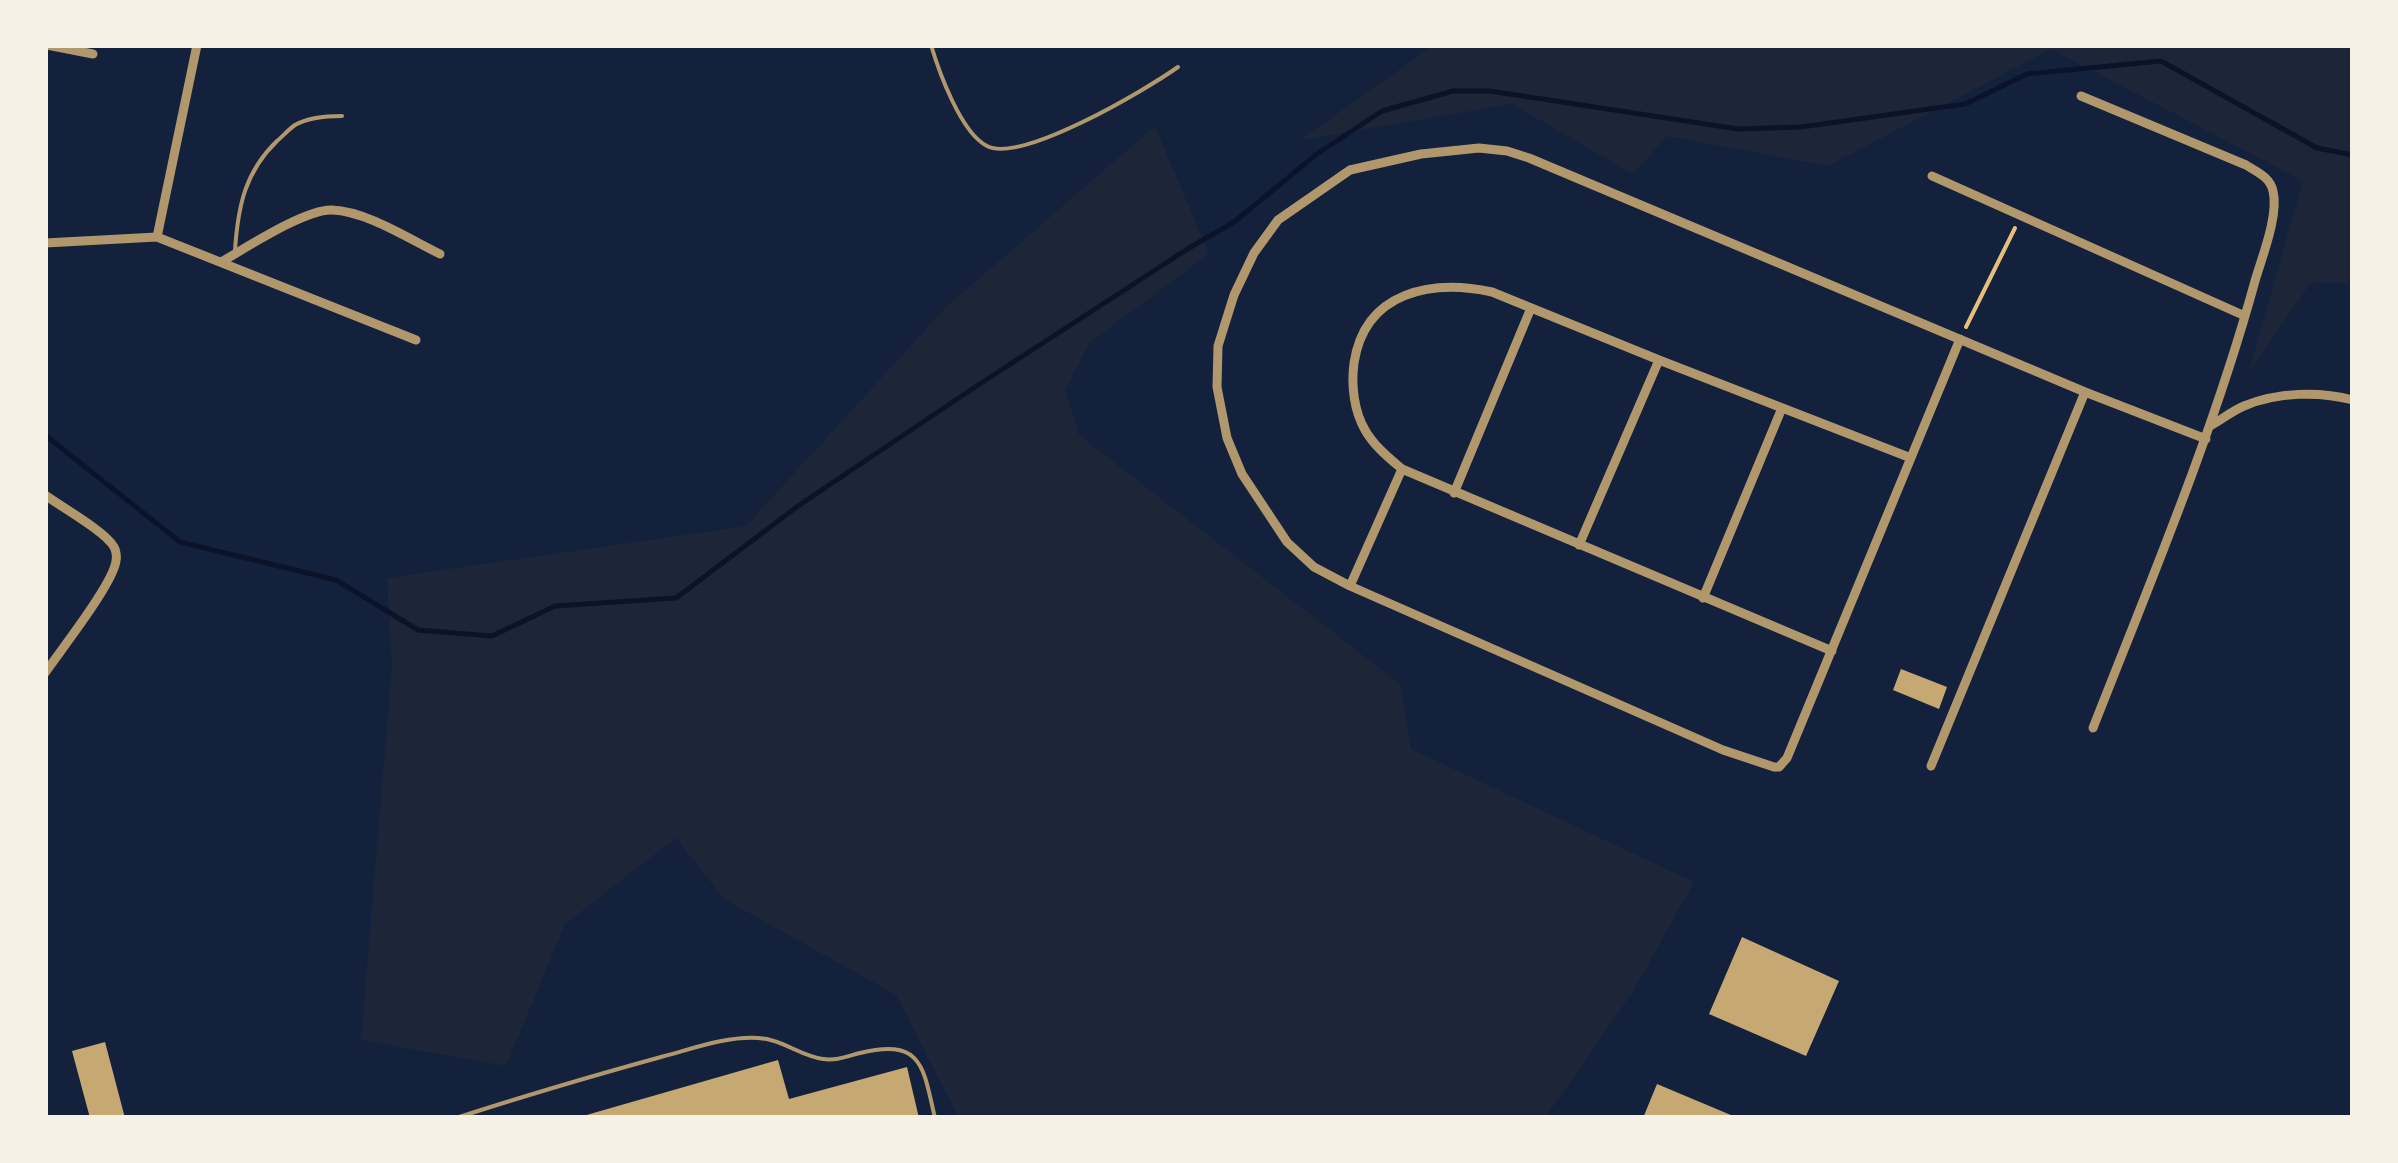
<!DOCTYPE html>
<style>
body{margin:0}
#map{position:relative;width:2398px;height:1163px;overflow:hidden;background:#14213d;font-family:"Source Sans 3",sans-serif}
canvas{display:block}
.frame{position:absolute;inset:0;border:48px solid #f6f1e7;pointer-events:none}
</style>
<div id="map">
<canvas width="2398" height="1163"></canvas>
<div class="frame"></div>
</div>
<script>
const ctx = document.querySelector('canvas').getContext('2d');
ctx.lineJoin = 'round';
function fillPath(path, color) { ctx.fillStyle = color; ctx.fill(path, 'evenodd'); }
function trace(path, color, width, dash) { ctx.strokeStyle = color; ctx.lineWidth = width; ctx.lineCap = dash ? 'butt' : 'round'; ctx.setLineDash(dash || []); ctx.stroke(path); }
const green = new Path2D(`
 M1434 45H2353V284L2311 282 2248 374 2303 181 2051 49 1828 166 1667 136 1633 174 1512 104 1300 140Z
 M1155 126 1209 254 1089 343 1065 390 1079 435 1400 684 1411 749 1694 882 1634 990 1545 1118H959L896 995 724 899 676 838 565 924 506 1066 361 1040 392 666 387 578 746 526 946 307Z`);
const stream = new Path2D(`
 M45 435 180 542 336 580 418 630 492 636 555 606 676 598 798 506 972 389 1189 248 1234 222 1317 154 1382 111 1453 91H1490L1738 129 1801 127 1965 104 2027 74 2161 61 2317 148 2353 155`);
const building = new Path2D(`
 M1901 669 1947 687 1939 709 1893 690Z
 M1742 937 1839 981 1806 1056 1709 1014Z
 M105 1042 125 1118H90L72 1051Z
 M778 1060 789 1099 907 1067 919 1118H576Z
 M1657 1084 1738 1118H1643Z`);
const path = new Path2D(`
 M1966 327 2015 228`);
const service = new Path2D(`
 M931 45C939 72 961 133 987 146 1021 164 1147 89 1178 67
 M235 250C238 206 245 172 277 141 283 136 289 129 295 125 309 117 326 116 342 116
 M456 1118C524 1096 592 1076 661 1057 692 1049 726 1036 758 1038 782 1039 800 1056 823 1059 836 1061 848 1056 860 1053 923 1038 923 1067 935 1118`);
const minor = new Path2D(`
 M47 45 93 54
 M2081 96 2246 165C2257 172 2270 177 2273 191 2279 215 2262 257 2255 281 2213 434 2151 580 2093 728
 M1932 176 2245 316
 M157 237 197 45
 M45 243 157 237 416 340
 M221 262C246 248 305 209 332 210 366 211 409 239 440 254
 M1960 339 1787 758 1779 767H1774L1723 750 1350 586 1314 567 1287 542 1242 474 1227 438 1217 387 1218 346 1234 295 1254 253 1278 220 1350 170 1421 154 1479 148 1507 151 1529 158 2085 392 2206 439
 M2210 426C2221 420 2232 411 2244 406 2277 392 2319 391 2353 400
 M1454 493 1531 308
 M45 495C60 506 106 532 114 547 116 550 117 557 116 561 113 584 60 651 45 673
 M1579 545 1659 360
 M1350 586 1402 469
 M1703 598 1782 408
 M1832 651 1402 469C1389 458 1374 446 1365 430 1354 411 1351 385 1354 363 1365 291 1432 279 1492 292L1659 360 1911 458
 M1931 766 2085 392`);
fillPath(green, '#1d2539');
trace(stream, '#0b132b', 5);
fillPath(building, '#c6a872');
trace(path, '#e5c07b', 4);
trace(service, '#b1986c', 4);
trace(minor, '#b1986c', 9);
</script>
